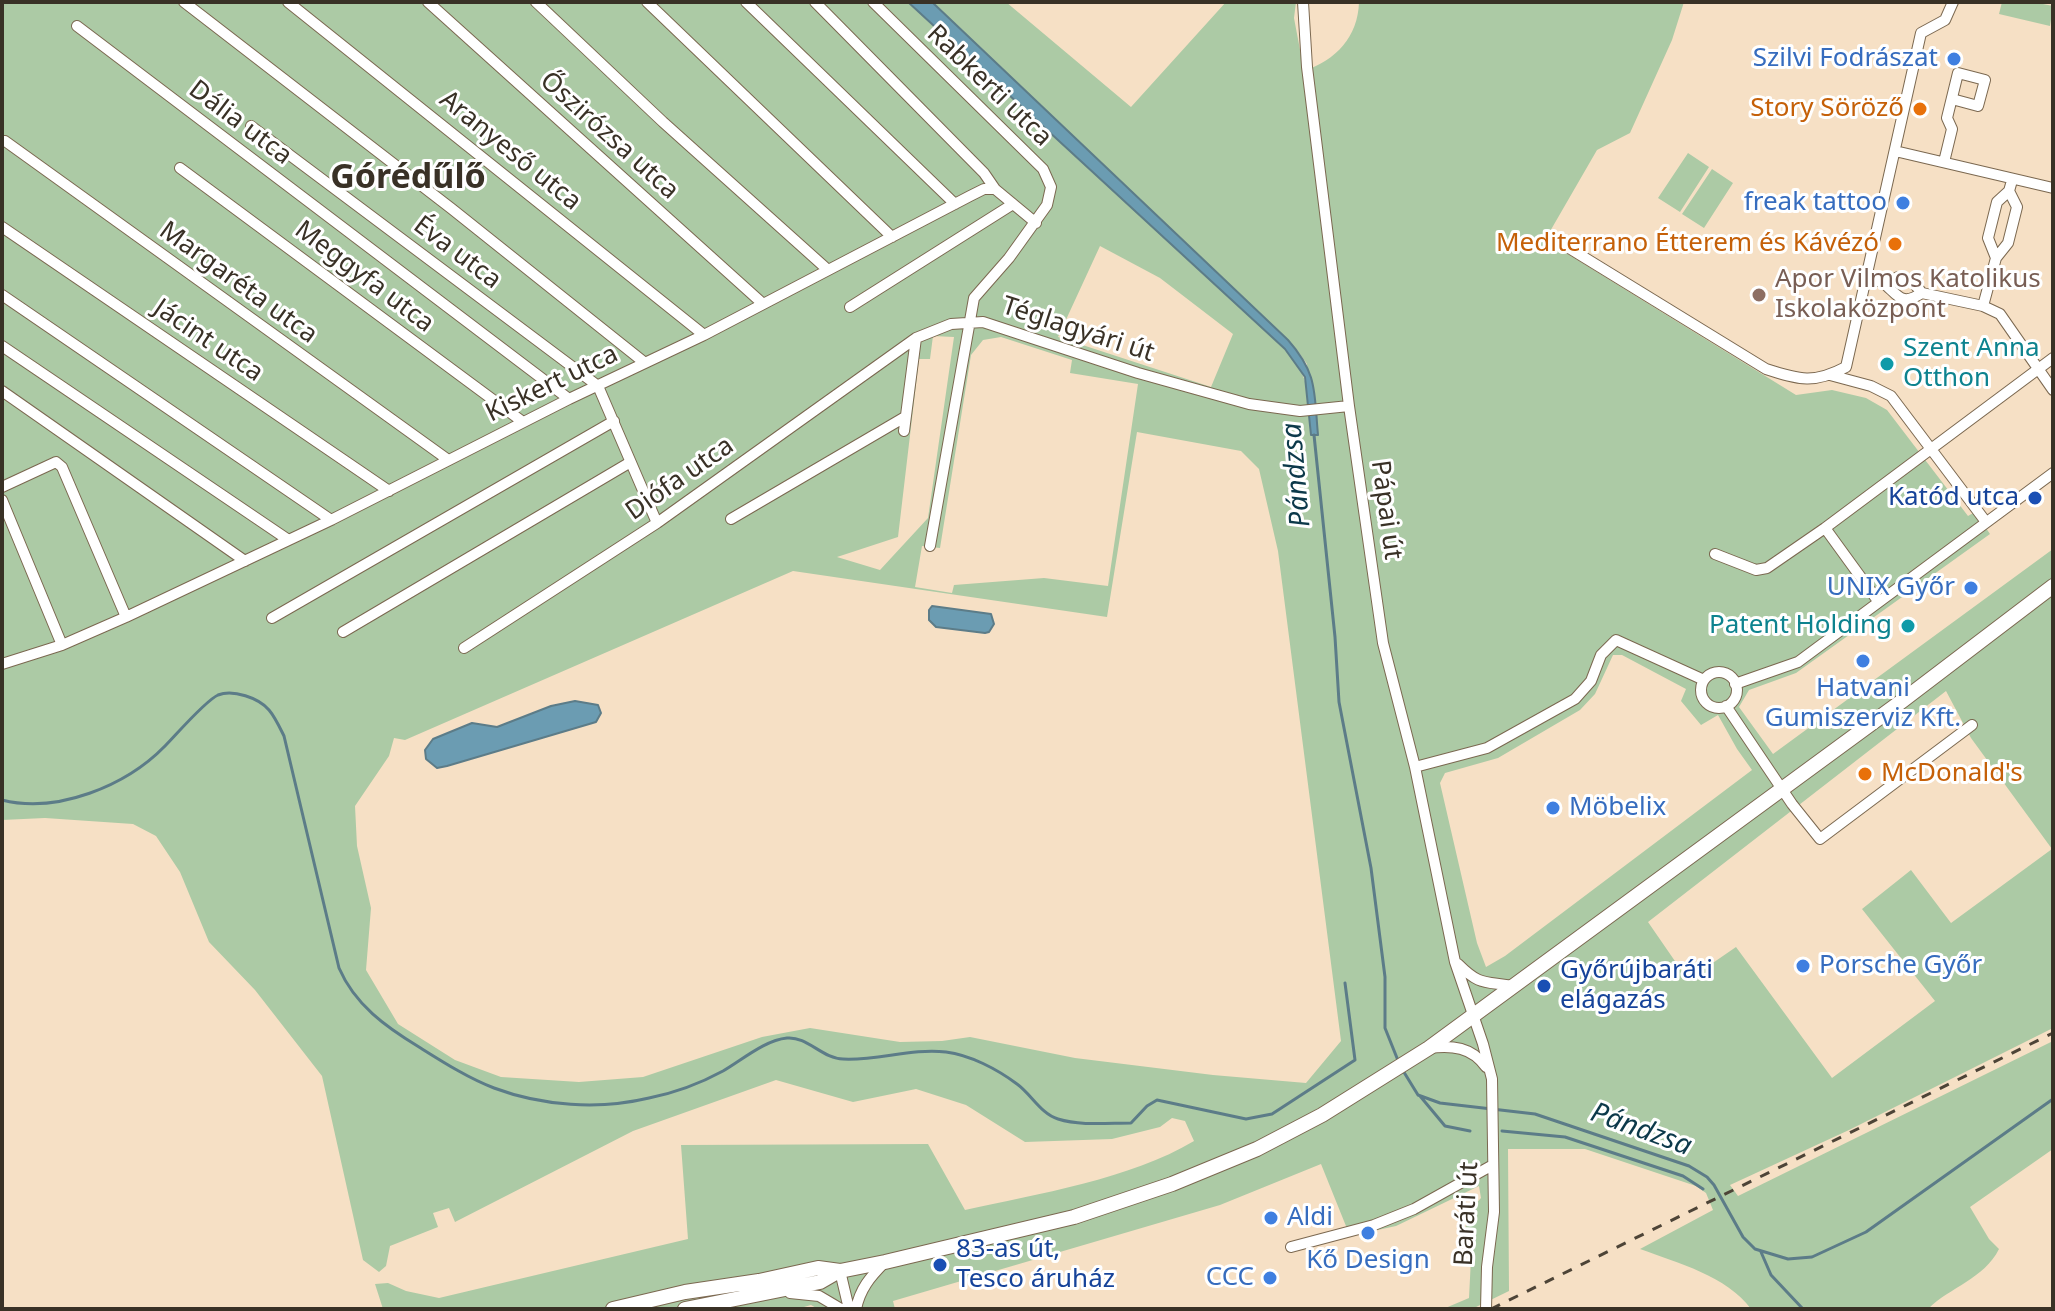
<!DOCTYPE html>
<meta charset="utf-8">
<style>
body{margin:0}
#map{position:relative;width:2055px;height:1311px;overflow:hidden;background:#f6e0c5;font-family:"Noto Sans",sans-serif}
canvas{display:block}
.frame{position:absolute;inset:0;border:4px solid #393126;pointer-events:none}
</style>
<div id="map">
<canvas width="2055" height="1311"></canvas>
<div class="frame"></div>
</div>
<script>
const ctx = document.querySelector('canvas').getContext('2d');
ctx.lineJoin = 'round';
function fillPath(path, color) { ctx.fillStyle = color; ctx.fill(path, 'evenodd'); }
function trace(path, color, width, dash) { ctx.strokeStyle = color; ctx.lineWidth = width; ctx.lineCap = dash ? 'butt' : 'round'; ctx.setLineDash(dash || []); ctx.stroke(path); }
function write(font, color, halo, rows, align = 'center') {
  ctx.font = font + ' "Noto Sans",sans-serif'; ctx.lineWidth = 6; ctx.setLineDash([]); ctx.textBaseline = 'middle'; ctx.strokeStyle = halo; ctx.fillStyle = color; for (const [text, x, y, turn = 0] of rows) {
    ctx.save(); ctx.translate(x, y); ctx.rotate((+turn || 0) * Math.PI / 180); ctx.textAlign = isNaN(turn) ? turn : align; if (halo) ctx.strokeText(text, 0, 0); ctx.fillText(text, 0, 0); ctx.restore();
  }
}
const green = new Path2D(`
 M2 2H908L1285 349C1312 378 1308 398 1311 435L1307 364 1297 350 932 2H1006L1131 107 1226 2H1296L1294 18 1304 71C1336 60 1358 37 1359 2H1684L1672 40 1630 133 1597 150 1545 240 1796 395 1832 390 1866 398 1887 410 1968 516 1975 512 1990 534 1796 673 1749 690 1739 707 1773 754 2053 549V1028L1849 1130 1730 1185 1738 1196 2053 1041V1149L1970 1207 1989 1239 1999 1249C1984 1279 1950 1287 1928 1309H1751C1727 1276 1678 1263 1640 1249L1713 1210 1706 1193 1696 1186 1585 1149H1508L1509 1291 1472 1309H1443L1469 1298 1472 1238 1464 1235 1469 1211 1481 1198 1479 1186 1396 1226 1350 1236 1321 1164 1220 1205 893 1301 895 1309H818L811 1305 797 1309H383L375 1284 388 1283 406 1291 439 1298 688 1239 681 1145 928 1144 965 1210C1037 1194 1131 1179 1194 1141L1185 1121 1172 1118 1160 1127 1112 1139 1025 1142 966 1105 916 1089 853 1102 776 1080 633 1131 455 1222 449 1208 433 1213 438 1227 390 1246 386 1266 379 1272 363 1260 322 1076 255 990 209 942 180 872 156 836 133 824 45 818 2 820ZM1100 246 1160 278 1233 334 1211 387 1058 337ZM933 336 954 337 928 518 880 570 837 557 898 537 919 359H930ZM1001 337 1072 360 1070 373 1138 384 1108 586 1044 578 954 585 952 593 915 587 922 546 940 548 971 355 983 340ZM1137 432 1241 451 1259 469 1278 551 1341 1041 1306 1083 1213 1075 1075 1058 970 1037 942 1041 900 1042 810 1028 762 1037 643 1077 579 1082 501 1077 455 1060 398 1024 366 970 371 908 357 846 355 806 389 756 394 738 405 740 793 571 1107 617ZM1613 655H1622L1686 689 1681 701 1701 725 1718 715 1737 749 1752 770 1505 956 1486 967 1477 943 1440 783 1445 773 1498 758 1580 710 1595 694ZM1946 691 1971 738 2052 849 1951 923 1911 870 1862 909 1935 1001 1832 1078 1736 947 1688 980 1648 922Z
 M2002 2H2033L2053 6 2050 26 1999 14Z
 M1688 153 1709 167 1680 212 1658 198Z
 M1712 169 1733 183 1704 228 1682 214Z`);
const water = new Path2D(`
 M908 2H932L1288 340C1318 374 1314 392 1318 435H1311L1305 377 1285 349Z
 M932 606 991 614 994 624 989 632 985 633 936 627 929 620V610Z
 M575 701 598 705 601 713 596 722 447 766 437 768 426 759 425 750 433 739 472 723 497 727 551 706Z`);
const stream = new Path2D(`
 M1314 435 1335 637 1339 702 1371 868 1385 977V1028L1399 1063
 M2 800C57 814 126 786 165 746 176 735 205 701 218 695 233 689 259 698 269 710 275 717 280 728 284 736L339 968C355 1005 386 1027 419 1047 443 1062 468 1078 494 1088 542 1106 599 1110 649 1098 674 1093 701 1083 723 1071 742 1060 765 1040 787 1038 807 1036 823 1059 843 1059 877 1061 911 1048 946 1052 970 1055 997 1069 1017 1084 1031 1094 1041 1114 1058 1119 1080 1126 1108 1123 1131 1123L1147 1106 1157 1100 1246 1119 1272 1114 1355 1060 1345 983
 M1402 1069 1418 1095 1440 1103 1535 1114 1689 1166 1707 1177 1714 1185 1743 1237 1755 1249 1788 1259 1812 1257 1866 1232 2053 1099
 M1420 1096 1445 1126 1470 1131
 M1502 1131 1565 1137 1683 1176 1703 1189
 M1761 1252 1771 1275 1803 1309`);
const minor = new Path2D(`
 M184 2 452 209 645 363
 M288 2 704 335
 M428 2 762 303
 M536 2 663 122 828 270
 M647 2 892 237
 M746 2 955 204
 M815 2 984 173 995 189 1036 223
 M873 2 1043 169 1051 187 1047 205 1009 258 974 298 930 546
 M1303 2 1307 67 1349 406 1383 643 1415 767 1455 962 1483 1044 1492 1079 1494 1212 1487 1267 1486 1309
 M77 26 569 399
 M251 126 598 386 657 523
 M5 141 447 459
 M1895 151 2053 188
 M1944 162 1952 129 1947 118 1958 73 1985 80 1978 106 1952 99
 M180 168 523 422
 M2 227 389 491
 M1551 237 1766 369C1800 380 1814 384 1846 367L1921 33 1945 20 1953 2
 M1996 258 1988 238 1997 202 2009 191 2011 184
 M1867 278C1874 280 1883 281 1887 286 1900 298 1903 305 1922 293
 M1885 284 1898 277 1911 280 1922 293 1983 306 2000 314 2053 390
 M2 295 331 520
 M1983 306 1996 258 2008 243 2017 207 2009 191
 M850 307 1013 204
 M2 346 287 539
 M1830 375 1871 386 1891 396 1986 522
 M2 391 245 561
 M904 431 916 338
 M2 487 56 462 62 467 126 617
 M2 500 62 645
 M731 519 905 417
 M1825 528 1878 601
 M1715 554 1756 570 1767 568 1825 528 2053 358
 M272 618 614 421
 M343 632 629 463
 M464 648 657 523 916 338 951 324 983 322 1138 373 1249 404 1300 411 1349 406
 M2 664 62 645 126 617 331 520 569 399 704 335 970 196 984 189H995
 M1701 690a18 18 0 1 1 36 0a18 18 0 1 1-36 0Z
 M1735 684 1798 662 2053 473
 M1726 706 1792 804 1820 839 1972 725
 M1415 767 1487 748 1575 699 1591 681 1601 655 1616 640 1704 680
 M1458 964C1480 986 1484 981 1513 986
 M1429 1048C1452 1045 1472 1047 1486 1067
 M1291 1247 1374 1225 1414 1209 1491 1166
 M840 1271 849 1309
 M790 1293 819 1296 841 1309
 M856 1309C860 1289 870 1277 885 1262`);
const major = new Path2D(`
 M613 1309 685 1292 759 1281 818 1268 840 1271 885 1262 1074 1217 1172 1184 1257 1149 1322 1115 1429 1048 1902 701 2053 586
 M685 1309 820 1282 839 1271`);
const rail = new Path2D(`
 M1491 1309 2053 1033`);
const markers = [
 [1954,59,8,"#3f7fe0"],
 [1920,109,8,"#e8710a"],
 [1903,203,8,"#3f7fe0"],
 [1895,244,8,"#e8710a"],
 [1759,295,8,"#8d6e63"],
 [1887,364,8,"#0f9aa8"],
 [2035,498,8,"#1a4fb4"],
 [1971,588,8,"#3f7fe0"],
 [1908,626,8,"#0f9aa8"],
 [1863,661,8,"#3f7fe0"],
 [1865,774,8,"#e8710a"],
 [1553,808,8,"#3f7fe0"],
 [1803,966,8,"#3f7fe0"],
 [1544,986,8,"#1a4fb4"],
 [1271,1218,8,"#3f7fe0"],
 [1368,1233,8,"#3f7fe0"],
 [940,1265,8,"#1a4fb4"],
 [1270,1278,8,"#3f7fe0"]
];
const shopNames = [
 ["Szilvi Fodrászat",1938,59],
 ["freak tattoo",1887,203],
 ["UNIX Győr",1955,588],
 ["Hatvani",1863,689,"center"],
 ["Gumiszerviz Kft.",1863,719,"center"],
 ["Möbelix",1569,808,"left"],
 ["Porsche Győr",1819,966,"left"],
 ["Aldi",1287,1218,"left"],
 ["Kő Design",1368,1261,"center"],
 ["CCC",1254,1278]
];
const streetNames = [
 ["Rabkerti utca",989,86,44],
 ["Dália utca",240,123,37],
 ["Őszirózsa utca",609,136,42],
 ["Aranyeső utca",510,151,39],
 ["Éva utca",457,253,37],
 ["Meggyfa utca",364,277,37],
 ["Margaréta utca",238,283,36],
 ["Téglagyári út",1078,330,18],
 ["Jácint utca",208,341,34],
 ["Kiskert utca",552,384,-26],
 ["Diófa utca",680,479,-35],
 ["Pápai út",1386,510,82],
 ["Baráti út",1467,1214,-87]
];
const foodNames = [
 ["Story Söröző",1904,109],
 ["Mediterrano Étterem és Kávézó",1879,244],
 ["McDonald's",1881,774,"left"]
];
const educationNames = [
 ["Apor Vilmos Katolikus",1775,280],
 ["Iskolaközpont",1775,310]
];
const cultureNames = [
 ["Szent Anna",1903,349],
 ["Otthon",1903,379],
 ["Patent Holding",1892,626,"right"]
];
const transitNames = [
 ["Katód utca",2019,498,"right"],
 ["Győrújbaráti",1560,971],
 ["elágazás",1560,1001],
 ["83-as út,",956,1250],
 ["Tesco áruház",956,1280]
];
const waterNames = [
 ["Pándzsa",1297,475,-95],
 ["Pándzsa",1641,1130,20]
];
const districtNames = [
 ["Górédűlő",408,178]
];
fillPath(green, '#accaa5');
fillPath(water, '#6b9cb2');
trace(water, '#5c7c88', 2);
trace(stream, '#5c7c88', 3);
trace(minor, '#7b6850', 12);
trace(major, '#7b6850', 16);
trace(minor, '#fff', 10);
trace(major, '#fff', 14);
trace(rail, '#4d4437', 3, [10, 10]);
for (const [x, y, r, color] of markers) { const dot = new Path2D(); dot.arc(x, y, r, 0, 2 * Math.PI); ctx.fillStyle = color; ctx.fill(dot); trace(dot, '#fff', 3); }
write('26px', '#366cbe', '#fff', shopNames, 'right');
write('26px', '#393126', '#fff', streetNames);
write('26px', '#c56008', '#fff', foodNames, 'right');
write('26px', '#785e54', '#fff', educationNames, 'left');
write('26px', '#0d838f', '#fff', cultureNames, 'left');
write('26px', '#164399', '#fff', transitNames, 'left');
write('italic 28px', '#0c394a', '#fff', waterNames);
write('bold 34px', '#393126', '#fff', districtNames);
</script>
